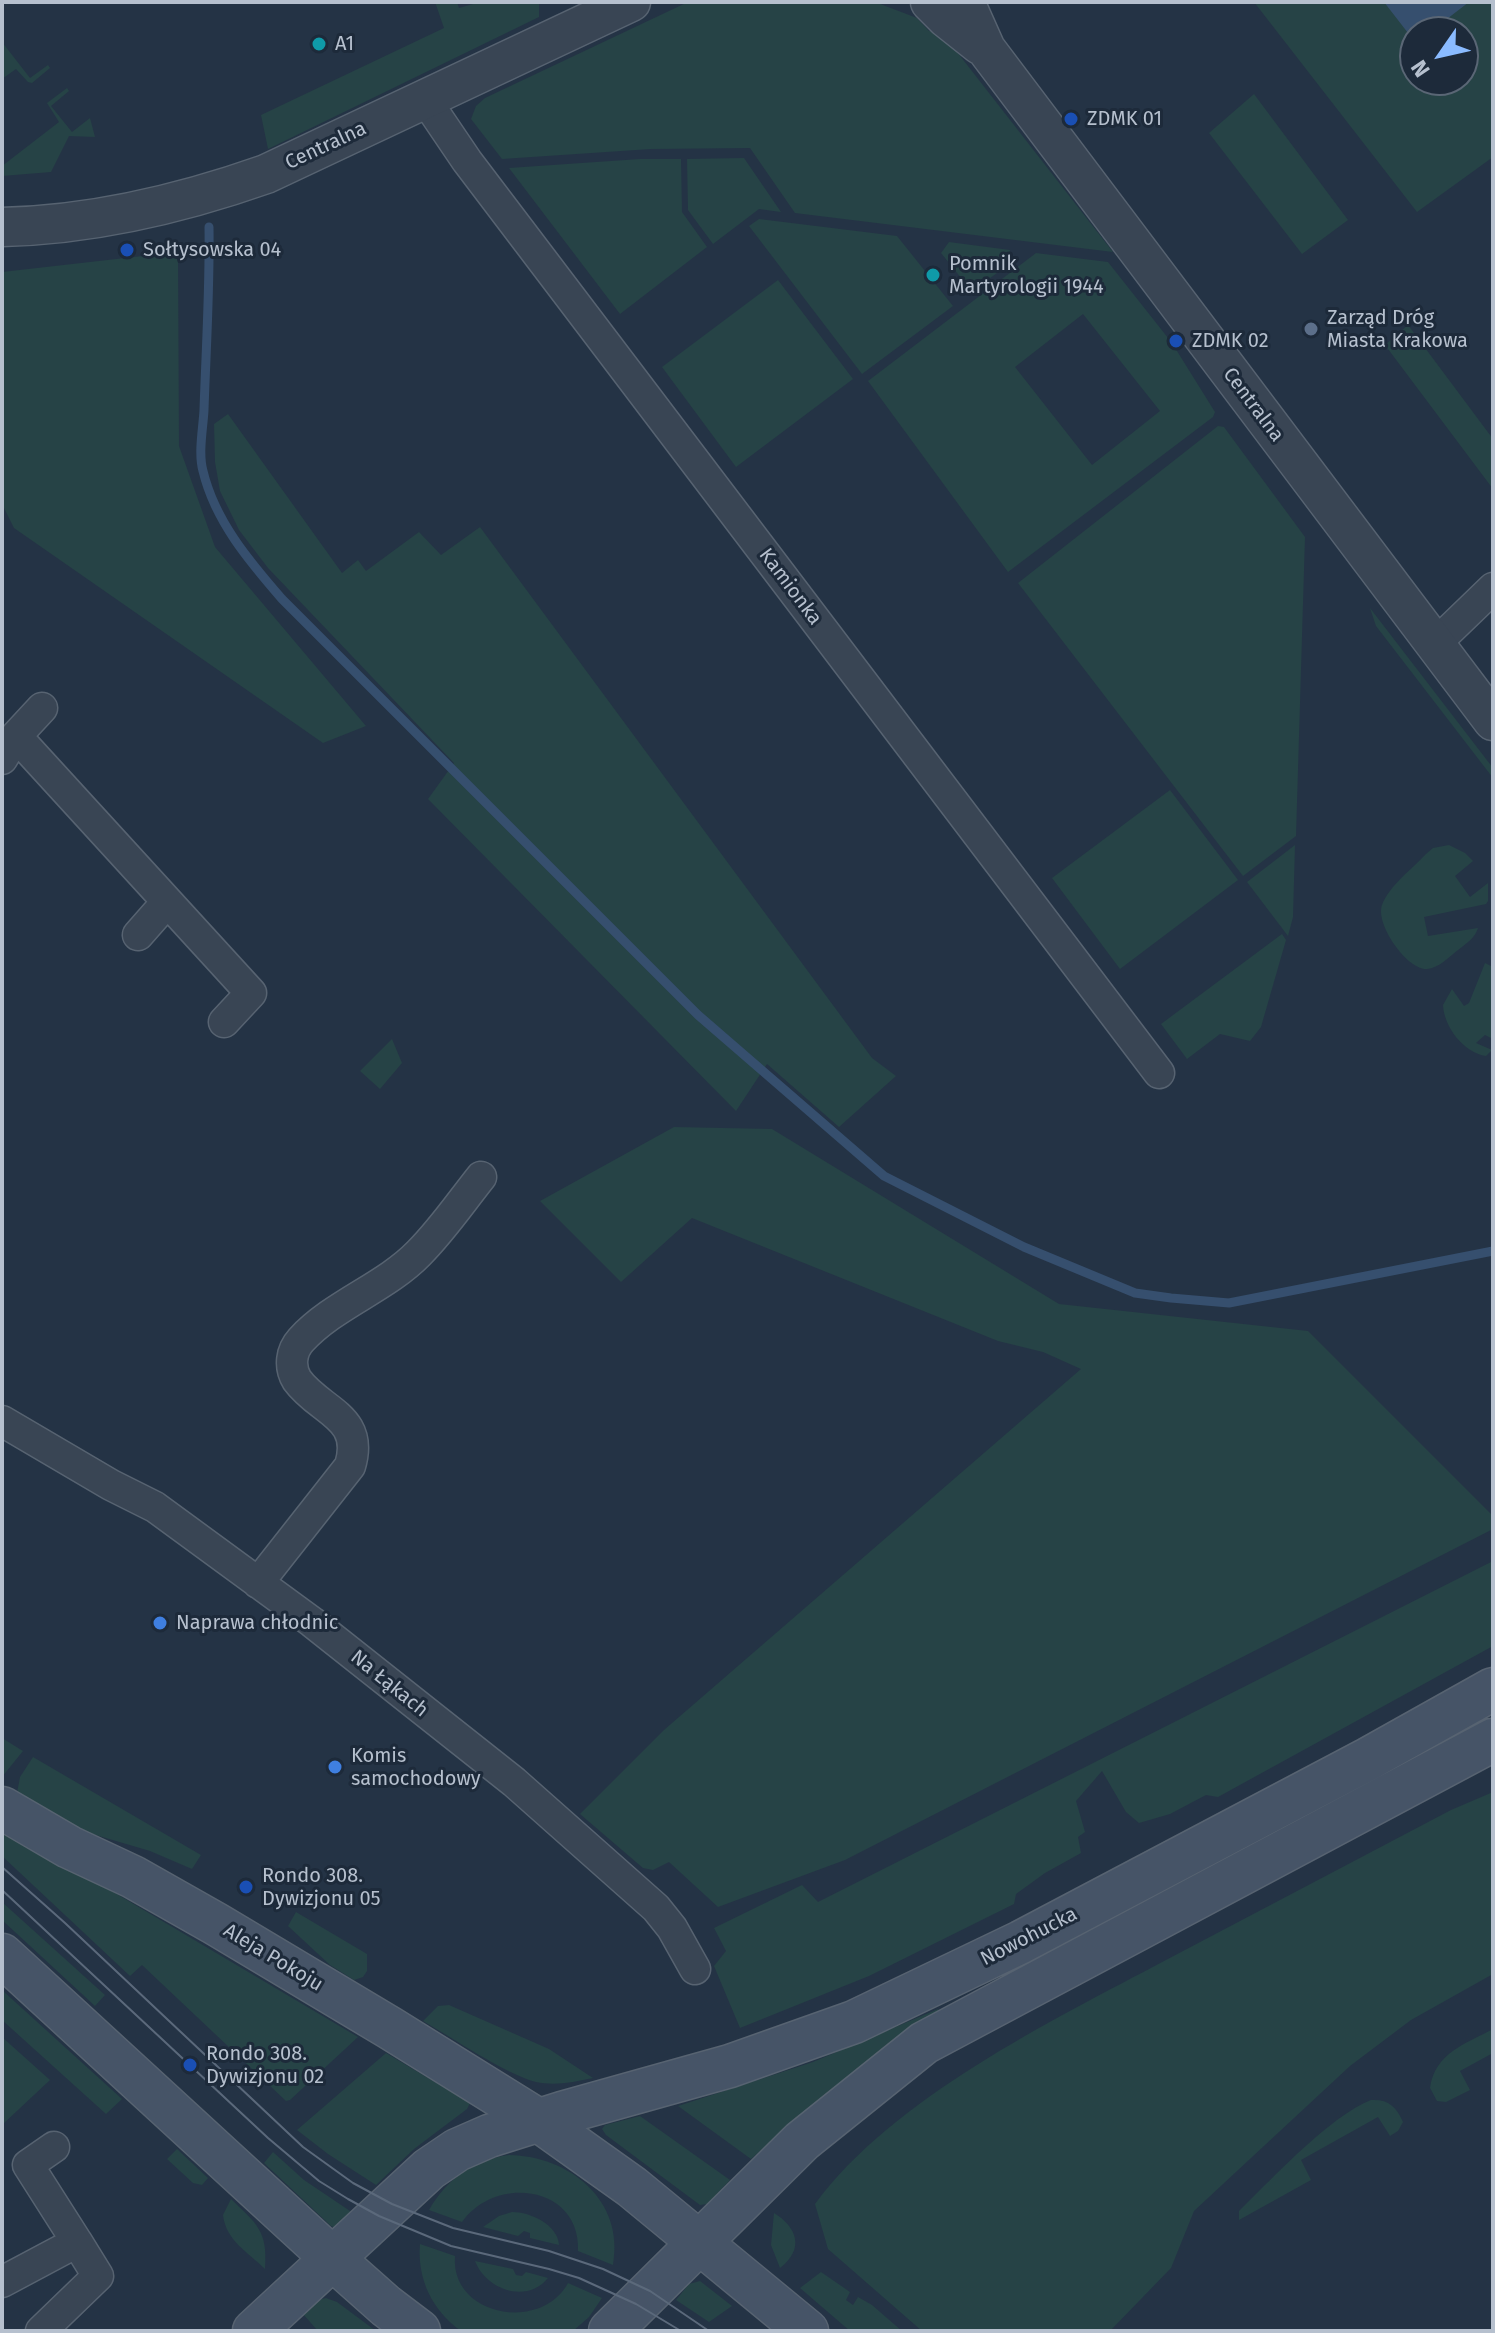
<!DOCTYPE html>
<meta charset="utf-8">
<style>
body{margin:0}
#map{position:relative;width:1495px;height:2333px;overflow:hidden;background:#243345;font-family:"Fira Sans",sans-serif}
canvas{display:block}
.frame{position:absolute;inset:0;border:4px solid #b6c0ce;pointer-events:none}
.north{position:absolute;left:1399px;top:16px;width:80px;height:80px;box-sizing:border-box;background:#1d2a3a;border:2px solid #5a6675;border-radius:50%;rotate:236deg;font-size:22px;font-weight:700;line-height:32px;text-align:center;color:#b6c0ce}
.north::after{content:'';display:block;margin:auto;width:28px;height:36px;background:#8abbff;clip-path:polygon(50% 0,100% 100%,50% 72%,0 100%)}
</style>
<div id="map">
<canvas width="1495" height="2333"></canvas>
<div class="frame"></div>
<div class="north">N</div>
</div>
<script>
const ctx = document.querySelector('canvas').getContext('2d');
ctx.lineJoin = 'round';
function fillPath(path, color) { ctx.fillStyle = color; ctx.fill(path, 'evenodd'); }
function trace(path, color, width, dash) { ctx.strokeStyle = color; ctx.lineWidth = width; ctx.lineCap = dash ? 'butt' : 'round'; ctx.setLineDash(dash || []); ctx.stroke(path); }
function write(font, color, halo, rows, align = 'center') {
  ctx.font = font + ' "Fira Sans",sans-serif'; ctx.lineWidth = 6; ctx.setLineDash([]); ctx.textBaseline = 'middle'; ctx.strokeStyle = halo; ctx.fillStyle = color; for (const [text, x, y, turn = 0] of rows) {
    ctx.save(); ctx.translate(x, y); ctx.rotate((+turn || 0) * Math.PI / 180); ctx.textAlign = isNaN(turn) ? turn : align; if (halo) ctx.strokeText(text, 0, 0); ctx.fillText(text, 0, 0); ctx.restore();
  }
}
const green = new Path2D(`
 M435 2H457L459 8 480 2H539V17L268 149 261 115 444 28Z
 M688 2H875L917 18 929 31 936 25 1113 252 795 213 750 148 651 149 502 159 471 119 476 106 485 98Z
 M1254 2H1493V157L1417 212ZM1415 32H1463V80H1415Z
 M2 42 30 78 48 65 50 68 32 83 28 82 16 69 2 79Z
 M67 88 69 91 51 106 72 132 90 118 95 137 69 136 51 172 2 176V166L59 122 47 103Z
 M1254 94 1348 220 1302 254 1209 133Z
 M744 158 781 212 759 209 713 244 688 210 687 159Z
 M640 159H681L682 212 707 247 620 314 509 168Z
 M759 219 897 236 953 306 862 374 749 226Z
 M949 242 1010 250 1008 265 975 289H970L941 253Z
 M178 252 179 446 215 547 366 726 323 743 14 528 2 504V272Z
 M1036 253 1108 262 1172 343 1215 412 1213 417 1008 572 868 381ZM1083 314 1160 411 1092 465 1015 367Z
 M778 280 853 379 736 467 662 367Z
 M1408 325 1493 439V489L1385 345Z
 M228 414 342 573 358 560 366 571 419 532 441 555 480 527 872 1058 896 1076 839 1127 767 1064 736 1111 428 799 454 763 268 568 239 530 220 491 215 462 214 424Z
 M1218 426 1224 427 1305 537 1296 836 1243 876 1018 583Z
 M1370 608 1493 768V778L1376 626Z
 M1170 790 1238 880 1120 969 1052 878Z
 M1295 845 1293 917 1288 936 1247 882Z
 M1449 845 1465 853 1473 861 1455 876 1470 897 1488 883V901L1486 904 1424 917 1428 936 1478 928C1475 938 1467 943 1458 950 1449 957 1439 968 1427 969 1407 970 1375 924 1382 905 1389 886 1412 869 1426 854L1433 848Z
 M1282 934 1286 940 1261 1027 1250 1041 1220 1034 1187 1059 1161 1024Z
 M1485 963 1493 967V1039L1485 1035 1476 1043 1492 1050 1486 1056C1464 1053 1444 1027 1443 1005L1452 989 1464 1006 1469 1003Z
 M392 1039 402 1063 380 1089 360 1071Z
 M674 1127 772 1129 1059 1304 1308 1331 1493 1516V1529L845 1860 718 1907 669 1862 653 1870 643 1868 580 1814 664 1730 1081 1369 1043 1352 998 1341 692 1218 621 1282 540 1201Z
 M1493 1561V1646L1218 1797 1206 1795 1170 1814 1139 1823 1126 1812 1102 1771 1076 1801 1085 1832 1078 1837 1081 1853 1045 1873 1016 1894 1014 1904 869 1976 740 2028 714 1966 726 1951 714 1928 802 1885 818 1902Z
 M2 1738 23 1751 2 1777Z
 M33 1757 201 1855 192 1869 150 1851 82 1831 17 1793 20 1777Z
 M1493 1792V1974L1411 2020 1350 2066 1194 2211 1171 2268 1110 2331H922L828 2249 815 2204C893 2098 1051 2021 1166 1960 1261 1910 1356 1860 1451 1810Z
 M2 1826 358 2037 290 2100 286 2101 142 1965 130 1976 2 1856Z
 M2 1902 105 1995 95 2006 2 1920Z
 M296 1912 367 1954V1971L363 1977 354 1980 330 1965 288 1926Z
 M2 1990 122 2099 106 2114 2 2020Z
 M449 2005 549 2049 593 2078C574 2082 555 2086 536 2082 505 2074 453 2038 423 2021L438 2006Z
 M938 2009 942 2014 839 2083 751 2159 678 2106 813 2062Z
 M1493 2029V2053L1460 2071 1470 2090 1446 2102 1437 2101 1430 2088C1435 2053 1465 2044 1493 2029Z
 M2 2037 50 2080 2 2125Z
 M386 2053 470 2103 467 2109 414 2149 376 2185 328 2154 297 2130Z
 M1371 2100C1388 2099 1396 2106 1403 2122L1398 2131 1390 2136 1378 2117 1301 2160 1311 2180 1239 2220V2211C1272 2179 1330 2116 1371 2100Z
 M640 2116 730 2180 707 2204 700 2205 606 2135 602 2129 605 2125Z
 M177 2149 208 2178 202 2185 193 2183 167 2159Z
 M273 2152 304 2180 353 2213 338 2229 331 2226 264 2163Z
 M509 2155C569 2156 625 2200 613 2265L578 2251C581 2186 496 2174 462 2222L429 2210C447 2179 473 2160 509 2155Z
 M231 2199C257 2224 268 2231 265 2269 248 2252 226 2241 223 2215Z
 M512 2212C531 2212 558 2225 559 2245L530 2238V2233L524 2231 518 2236 483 2227 499 2216Z
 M774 2213C797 2227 805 2249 780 2268L771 2245Z
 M420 2244 455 2256C450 2316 541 2333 568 2283L602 2298 589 2317 573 2331H461C432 2310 417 2279 420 2244Z
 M475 2261 513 2269 516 2275 522 2276 526 2272 548 2278C527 2304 486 2290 475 2261Z
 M821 2272 850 2292 846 2300 853 2305 858 2297 872 2305 902 2331H850L800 2288Z
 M700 2281 732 2306 709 2322 676 2300 689 2284Z
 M326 2298 337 2302 376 2331H318L303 2314 318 2300Z`);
const water = new Path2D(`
 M1384 2H1469L1430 32H1415V42Z`);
const stream = new Path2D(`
 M209 227C210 288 206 349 204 410 203 429 198 453 203 471 215 521 249 561 282 599L698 1015 884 1176 1024 1247 1135 1293 1171 1298 1229 1303 1493 1251`);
const minor = new Path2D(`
 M425 99 467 161 1159 1073
 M1435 644 1493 588
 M16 736 42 708
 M2 759 16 736 251 993 224 1022
 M138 935 167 902
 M2 1421 111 1485 155 1507 312 1622 514 1782 656 1908 672 1928 695 1969
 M258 1583 350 1466C365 1416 320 1412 297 1380 289 1367 291 1351 301 1340 334 1304 385 1288 419 1253 442 1230 461 1202 481 1177
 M54 2147 28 2165 77 2242
 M2 2282 77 2242 98 2276 41 2331`);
const tertiary = new Path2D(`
 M930 2 946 18 980 45
 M965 2 986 49 1493 721
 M2 227C92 225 181 204 266 174L631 2`);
const secondary = new Path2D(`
 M2 1808 69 1847 133 1877 216 1924 390 2028 538 2120 632 2187 807 2331
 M2 1955 333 2259 386 2306 419 2331
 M254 2331 429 2169 457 2150 489 2136 562 2113 730 2066 854 2022 1021 1942 1368 1759 1493 1689
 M610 2331 802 2141 924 2043 1493 1740`);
const tram = new Path2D(`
 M2 1867 65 1923 303 2147 353 2183 392 2204 453 2228 549 2251 603 2269 650 2291 709 2331
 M2 1890 268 2138 319 2181 348 2199 379 2216 451 2246 549 2269 579 2278 636 2304 681 2331`);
const markers = [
 [319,44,8,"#0f9aa8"],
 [1071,119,8,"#1a4fb4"],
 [127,250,8,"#1a4fb4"],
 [933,275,8,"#0f9aa8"],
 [1311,329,8,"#5c6f8a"],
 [1176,341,8,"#1a4fb4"],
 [160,1623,8,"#3f7fe0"],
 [335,1767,8,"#3f7fe0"],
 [246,1887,8,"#1a4fb4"],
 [190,2065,8,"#1a4fb4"]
];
const poiNames = [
 ["A1",335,44],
 ["ZDMK 01",1087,119],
 ["Sołtysowska 04",143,250],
 ["Pomnik",949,264],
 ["Martyrologii 1944",949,287],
 ["Zarząd Dróg",1327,318],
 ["Miasta Krakowa",1327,341],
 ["ZDMK 02",1192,341],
 ["Naprawa chłodnic",176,1623],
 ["Komis",351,1756],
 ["samochodowy",351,1779],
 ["Rondo 308.",262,1876],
 ["Dywizjonu 05",262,1899],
 ["Rondo 308.",206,2054],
 ["Dywizjonu 02",206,2077]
];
const streetNames = [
 ["Centralna",326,146,-25],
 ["Centralna",1253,405,53],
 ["Kamionka",790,587,53],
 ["Na Łąkach",389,1684,39],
 ["Nowohucka",1029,1937,-27],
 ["Aleja Pokoju",273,1958,31]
];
fillPath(green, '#264346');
fillPath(water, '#364f6e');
trace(stream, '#364f6e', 9);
trace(minor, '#576371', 33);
trace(tertiary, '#576371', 41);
trace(secondary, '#576371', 45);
trace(minor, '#394554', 30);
trace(tertiary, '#394554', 38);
trace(secondary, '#465467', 42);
trace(tram, '#5b697b', 2);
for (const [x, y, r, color] of markers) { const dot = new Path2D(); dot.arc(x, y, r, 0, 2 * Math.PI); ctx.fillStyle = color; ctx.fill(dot); trace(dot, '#1d2a3a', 3); }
write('20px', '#b6c0ce', '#1d2a3a', poiNames, 'left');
write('20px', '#b6c0ce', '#1d2a3a', streetNames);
</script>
